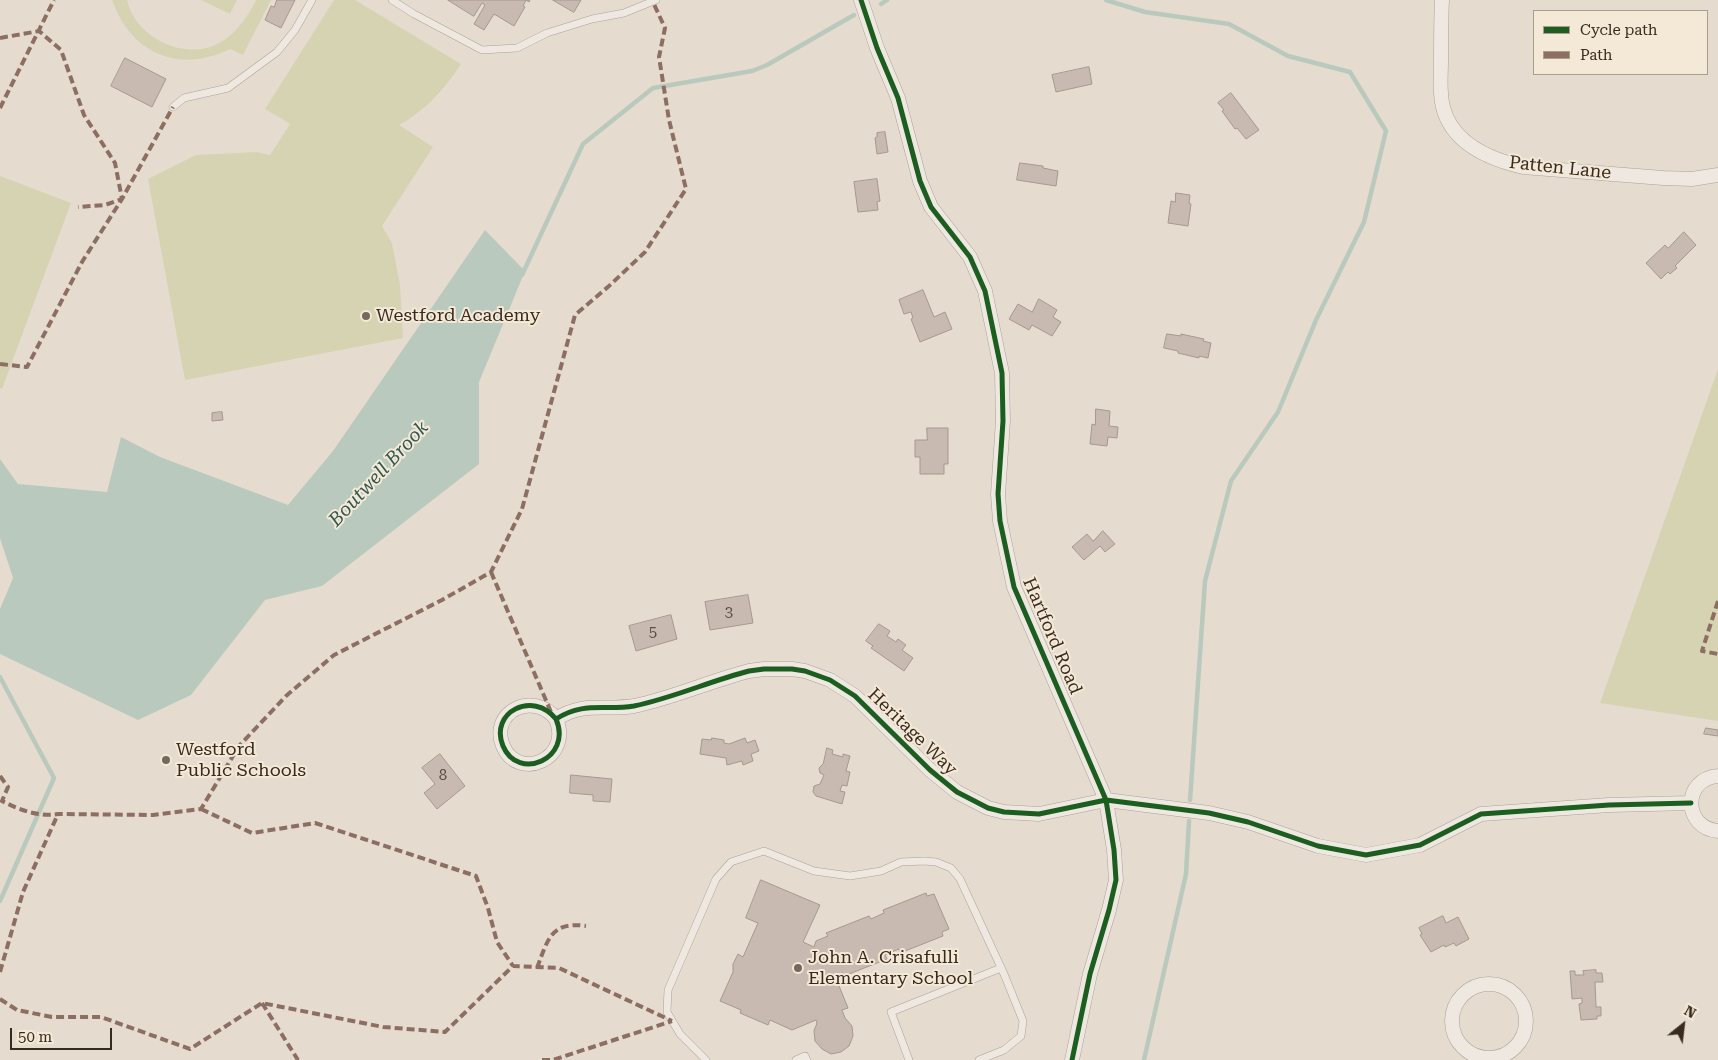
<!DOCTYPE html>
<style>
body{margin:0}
#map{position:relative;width:1718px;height:1060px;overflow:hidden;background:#e5dccf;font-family:"Roboto Serif",serif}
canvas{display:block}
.legend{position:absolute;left:1533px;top:10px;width:175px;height:65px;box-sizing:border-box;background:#f4e9d7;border:1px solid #a99d8e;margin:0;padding:6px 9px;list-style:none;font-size:15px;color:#392a20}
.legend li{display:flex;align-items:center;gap:10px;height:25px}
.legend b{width:25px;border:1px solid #a99d8e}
.north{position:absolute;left:1658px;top:1000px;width:50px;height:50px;-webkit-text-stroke:4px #f4e9d7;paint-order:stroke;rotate:29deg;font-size:14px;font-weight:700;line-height:20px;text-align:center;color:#392a20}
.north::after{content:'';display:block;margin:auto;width:18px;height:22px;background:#392a20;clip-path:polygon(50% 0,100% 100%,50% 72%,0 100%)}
.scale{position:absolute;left:10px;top:1028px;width:102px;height:22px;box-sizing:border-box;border:2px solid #392a20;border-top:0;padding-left:6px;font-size:15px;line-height:18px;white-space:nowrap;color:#392a20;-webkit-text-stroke:4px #f4e9d7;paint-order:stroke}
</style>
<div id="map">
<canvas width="1718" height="1060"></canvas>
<ul class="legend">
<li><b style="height:6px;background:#1b5e20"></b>Cycle path</li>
<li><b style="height:6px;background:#8d6e63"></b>Path</li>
</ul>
<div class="north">N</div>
<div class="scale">50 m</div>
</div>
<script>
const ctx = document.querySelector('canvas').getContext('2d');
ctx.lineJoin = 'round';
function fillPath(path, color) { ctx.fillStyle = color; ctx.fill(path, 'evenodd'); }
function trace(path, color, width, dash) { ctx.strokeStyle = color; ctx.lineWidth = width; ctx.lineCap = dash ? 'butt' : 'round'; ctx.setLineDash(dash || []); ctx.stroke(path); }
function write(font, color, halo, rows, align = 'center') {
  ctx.font = font + ' "Roboto Serif",serif'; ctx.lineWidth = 4; ctx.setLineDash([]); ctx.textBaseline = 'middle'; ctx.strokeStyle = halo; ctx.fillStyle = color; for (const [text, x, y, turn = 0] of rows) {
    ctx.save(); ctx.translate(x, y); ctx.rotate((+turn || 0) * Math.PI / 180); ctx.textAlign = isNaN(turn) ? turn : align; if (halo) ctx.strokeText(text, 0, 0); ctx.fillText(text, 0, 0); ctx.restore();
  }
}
const green = new Path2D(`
 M112 0H127C135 36 181 60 215 45 234 37 247 18 256 0H271L243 55 230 49C179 74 131 54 112 0Z
 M201 0H237L230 14Z
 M334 0H355L461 64C445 89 425 111 399 125L433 147 382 226 392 243 400 285 403 338 185 380 148 179 196 155 256 152 270 155 290 124 265 109Z
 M0 176 71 203 2 389 0 388Z
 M1718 369V721L1600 703Z`);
const water = new Path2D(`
 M485 230 525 271 479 382V464L322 586 265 600 191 695 138 720 0 654V609L13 578 0 538V459L18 484 107 492 121 437 160 457 288 505 333 451Z`);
const stream = new Path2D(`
 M1106 0 1145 12 1229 24 1288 56 1350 72 1386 131 1364 222 1316 320 1278 412 1231 481 1205 581 1190 800
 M881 4 887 0
 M522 275 583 144 653 88 752 71 767 65 854 15
 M0 677 54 778 0 901
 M1144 1060 1186 874 1189 821`);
const building = new Path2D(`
 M277 0H295L281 28 265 20 271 6 274 7Z
 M448 0H530L529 2 526 0 523 6 525 7 514 26 494 14 484 30 474 24 485 5 482 3 474 16Z
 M553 0H581L574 12Z
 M125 58 166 79 152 107 111 86Z
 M1089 67 1092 84 1056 92 1052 75Z
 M1231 93 1259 130 1246 139 1237 128 1235 129 1222 111 1224 110 1218 103Z
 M885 132 888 152 877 154 875 138 877 137V133Z
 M1020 163 1043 166V168L1058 171 1056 186 1017 180Z
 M877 179 880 201 877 202 878 210 858 212 854 182Z
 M1176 193 1190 195 1189 203 1191 204 1188 226 1168 223 1171 201 1175 202Z
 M1684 232 1696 245 1675 266 1677 268 1670 274 1668 272 1661 279 1646 263 1665 245 1668 248Z
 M923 290 934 317 945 312 952 329 920 342 911 319 913 318 911 312 904 314 899 300Z
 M1039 299 1057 310 1053 317 1061 322 1052 336 1032 325 1029 330 1009 319 1018 304 1032 312Z
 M1167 334 1181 336V334L1204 339 1203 341 1211 343 1208 358 1199 356V358L1178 353V351L1164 348Z
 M1096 409 1110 411 1109 426 1118 427 1117 438 1108 437 1107 446 1090 444 1092 424 1095 425Z
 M222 412 223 420 212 421V413Z
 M927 428H948V464H944V474H920V457H915V440H927Z
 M1103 531 1115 544 1105 552 1100 546 1084 560 1072 547 1087 534 1093 541Z
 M748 595 753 623 710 630 705 602Z
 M671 615 677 639 636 651 629 626Z
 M879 624 890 631 887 636 896 642 898 639 906 645 902 650 913 658 904 671 871 648 873 646 866 641Z
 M1706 728 1718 730V736L1704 734Z
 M712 738 724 740V743L729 744 745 738 747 743 755 740 759 751 751 754 753 761 743 765 742 761 727 765 726 758 700 754 702 739 711 740Z
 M827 748 833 750 832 754 843 757V754L850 756 846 771 850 772 847 786 842 785 840 791 845 792 842 804 816 796 813 792 814 786 820 784 824 775 820 773 819 768 823 764Z
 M440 754 465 786 437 809 424 793 435 784 422 768Z
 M571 775 612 779 610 802 593 801V795L570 793Z
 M761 880 820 905 803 942 814 947 816 941 828 936 826 933 869 916 871 919 884 913 883 910 926 893 927 896 934 894 949 929 942 932 943 936 900 953 899 949 885 955 887 959 844 976 843 973 835 976 848 1008 842 1010 845 1018 852 1026 853 1036 849 1046 841 1052 831 1054 822 1049 815 1041 814 1031 817 1023 816 1020 792 1030 770 1020 768 1025 740 1013 741 1010 720 1001 733 972V964L738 954 743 957 758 923 746 918Z
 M1443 916 1446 923 1458 917 1469 939 1456 946 1454 943 1445 947 1444 945 1431 952 1420 935 1422 934 1419 928Z
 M1596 970V973H1602L1603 982H1595L1596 1007H1601V1016H1597V1019L1581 1020 1579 1004 1582 1003V998L1572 999 1570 971H1575V975H1584L1583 971Z`);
const service = new Path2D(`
 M392 0 414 14 482 50 517 48 547 33 592 19 624 13 656 0
 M173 107 184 98 228 88 277 52 295 30 312 0
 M706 1060 680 1034 667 1012 668 990 716 879 731 862 764 851 814 871 850 876 881 871 901 862 924 861 936 862 951 868 960 879 1004 974 1023 1021 1021 1036 1004 1050 979 1060
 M796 1060 805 1056 807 1060
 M909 1060 891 1012 1001 968`);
const minor = new Path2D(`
 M861 0 877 48 898 98 920 181 931 207 970 257 985 291 1002 373 1003 421 998 494 1000 521 1014 587 1106 800 1114 850 1116 880 1109 910 1090 974 1072 1060
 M1442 0C1441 21 1441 41 1441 62 1441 72 1440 83 1441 93 1443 139 1484 158 1523 167L1663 178 1692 179 1718 175
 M556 719C573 759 518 782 503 746 489 712 533 690 556 719 584 701 604 711 634 706 673 698 710 681 749 671L764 669H792L805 671 830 680 855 696 930 770 957 792 988 808 1004 812 1039 814 1106 800 1209 813 1248 822 1318 846 1366 855 1420 845 1481 814 1609 805 1691 803
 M1718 776C1682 779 1683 828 1718 831
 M1452 1021a37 37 0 1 1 74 0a37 37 0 1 1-74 0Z`);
const quiet = new Path2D(`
 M0 38 39 31 61 50 84 115 115 163 122 199 105 205 78 207
 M0 108 54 0
 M0 364 27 367 82 262 122 199 173 107
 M491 572 551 712
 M1718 601 1702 651 1718 654
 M0 776 8 787 2 801C20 810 38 817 58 814L153 815 201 809 239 746 286 696 334 655 442 600 491 572 522 509 575 315 609 286 645 252 686 189 669 120 659 57 665 28 653 2
 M201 809 252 833 315 823 476 876 488 908 497 942 513 966
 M537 968C548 939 551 921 586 926
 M0 972 23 892 58 814
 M0 999 17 1010 52 1017H101L190 1049 262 1003 383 1027 445 1032 513 966 559 968 672 1021
 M262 1003 298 1060
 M542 1060H553L672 1021`);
const cycleway = new Path2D(`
 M861 0 877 48 898 98 920 181 931 207 970 257 985 291 1002 373 1003 421 998 494 1000 521 1014 587 1106 800 1114 850 1116 880 1109 910 1090 974 1072 1060
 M556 719C573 759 518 782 503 746 489 712 533 690 556 719 584 701 604 711 634 706 673 698 710 681 749 671L764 669H792L805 671 830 680 855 696 930 770 957 792 988 808 1004 812 1039 814 1106 800 1209 813 1248 822 1318 846 1366 855 1420 845 1481 814 1609 805 1691 803`);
const markers = [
 [366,316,5,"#75685d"],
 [166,760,5,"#75685d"],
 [798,968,5,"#75685d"]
];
const numberNames = [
 ["3",729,613],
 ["5",653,633],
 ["8",443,776]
];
const streetNames = [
 ["Patten Lane",1560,168,6],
 ["Hartford Road",1052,636,67],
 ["Heritage Way",912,732,44]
];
const poiNames = [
 ["Westford Academy",376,316],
 ["Westford",176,750],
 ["Public Schools",176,771],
 ["John A. Crisafulli",808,958],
 ["Elementary School",808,979]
];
const waterNames = [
 ["Boutwell Brook",379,474,-47]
];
fillPath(green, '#d6d3b3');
fillPath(water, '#bac9be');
trace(stream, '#bac9be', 4.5);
fillPath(building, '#c8bab0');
trace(building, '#a5988e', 1);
trace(service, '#aaa298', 8);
trace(minor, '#aaa298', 15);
trace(service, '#eee8e1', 7);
trace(minor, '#eee8e1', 14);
trace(quiet, '#8d6e63', 4, [8, 4]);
trace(cycleway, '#1b5e20', 5);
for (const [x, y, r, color] of markers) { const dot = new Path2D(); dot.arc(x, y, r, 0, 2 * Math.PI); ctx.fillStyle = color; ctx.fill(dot); trace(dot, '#f4e9d7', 2); }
write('15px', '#5d4e44', null, numberNames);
write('18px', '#392a20', '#f4e9d7', streetNames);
write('18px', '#392a20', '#f4e9d7', poiNames, 'left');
write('italic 19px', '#305852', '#f4e9d7', waterNames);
</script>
